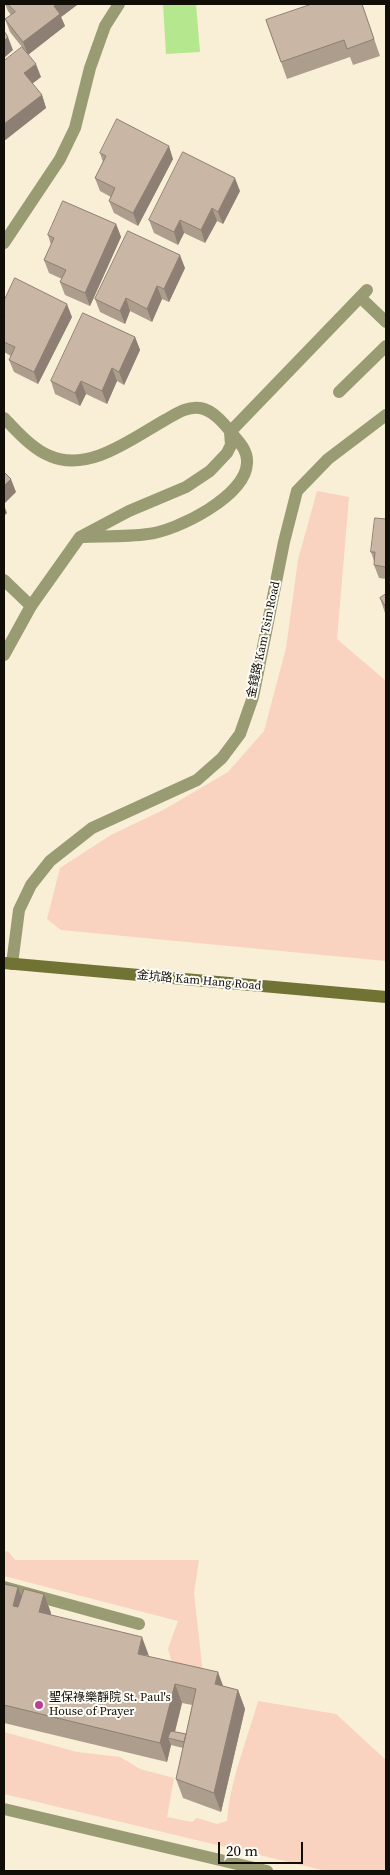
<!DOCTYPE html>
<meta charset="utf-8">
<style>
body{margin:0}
#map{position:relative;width:390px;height:1875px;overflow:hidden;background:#f8efd6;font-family:"Source Serif 4",serif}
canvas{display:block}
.frame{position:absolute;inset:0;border:5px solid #110e07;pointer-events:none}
.scale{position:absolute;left:218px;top:1842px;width:85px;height:22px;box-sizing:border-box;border:2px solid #110e07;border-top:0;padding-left:6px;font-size:15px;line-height:18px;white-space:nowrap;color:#110e07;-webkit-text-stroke:4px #fefcf7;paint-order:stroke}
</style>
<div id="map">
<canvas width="390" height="1875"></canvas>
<div class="frame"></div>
<div class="scale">20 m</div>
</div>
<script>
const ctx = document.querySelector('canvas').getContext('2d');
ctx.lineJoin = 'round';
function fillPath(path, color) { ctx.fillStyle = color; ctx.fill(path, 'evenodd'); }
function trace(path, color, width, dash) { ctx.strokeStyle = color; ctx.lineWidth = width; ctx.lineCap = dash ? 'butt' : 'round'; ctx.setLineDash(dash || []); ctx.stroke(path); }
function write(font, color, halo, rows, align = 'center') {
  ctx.font = font + ' "Source Serif 4","Noto Sans SC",serif'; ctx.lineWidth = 4; ctx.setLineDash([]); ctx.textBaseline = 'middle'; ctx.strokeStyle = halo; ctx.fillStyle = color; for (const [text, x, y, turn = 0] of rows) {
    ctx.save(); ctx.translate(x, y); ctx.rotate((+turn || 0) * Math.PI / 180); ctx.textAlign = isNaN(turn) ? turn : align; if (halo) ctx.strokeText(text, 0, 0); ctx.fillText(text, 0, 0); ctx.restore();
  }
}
const green = new Path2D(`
 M317 491 349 497 337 639 386 681V961L61 930 47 919 60 868 111 835 165 809 228 772 264 731 286 648 298 560Z
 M8 1551 15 1560H199L194 1593 203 1674 174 1669 168 1649 178 1621 4 1576V1552Z
 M258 1701 336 1714 386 1760V1871H326L4 1794V1732L77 1752 120 1757 140 1769 174 1778 167 1817 192 1822 197 1818 217 1824 227 1821C230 1780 247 1741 258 1701Z`);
const water = new Path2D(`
 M163 4H196L200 52 166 54Z`);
const lane = new Path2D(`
 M4 243 60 159 75 128 90 68 105 26 119 4
 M360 297 386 322
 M339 392 386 346
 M4 418C17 431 32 449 50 456 89 473 133 438 165 420 176 414 187 406 200 408 214 410 226 426 234 436 241 444 248 452 247 463 246 496 177 531 148 534 126 537 103 536 80 537
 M31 606 80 537 129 511 186 487 210 471 227 453 231 445 230 432 367 290
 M4 1587 139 1624
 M4 1809 267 1871`);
const street = new Path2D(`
 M4 580 31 606 4 655
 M12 964 19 910 31 885 50 861 92 828 197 780 222 758 240 734 253 697 284 542 297 491 328 459 386 415`);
const secondary = new Path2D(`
 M4 963 386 997`);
const wall = new Path2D(`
 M5 4H77V5L61 17 65 26 28 54 41 77 32 84 42 95 46 108 4 141 22 47 10 32 5 19 11 15 8 11Z
 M362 4 380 56 353 65 350 57 287 79 266 20Z
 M100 153 173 159 138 226 114 213 109 201 111 197 100 191 95 178 103 162Z
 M240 191 223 224 217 221 205 243 184 233 178 245 154 233 149 220Z
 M116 224 121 237 90 306 65 295 60 282 62 279 49 273 44 260 51 245 48 235Z
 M185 268 169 302 162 299 152 322 130 311 125 324 100 312 95 299Z
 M4 301 72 317 38 384 14 372 9 360 11 356 4 352Z
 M135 337 140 350 124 385 117 381 107 404 86 394 80 406 55 394 51 381Z
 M386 519V579L379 578 374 565V561L371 552Z
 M386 594V616L380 598Z
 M4 1584 18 1587 22 1597 44 1594 51 1613V1615L149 1657 223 1686 238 1690 245 1709 221 1812 183 1798 176 1779 183 1748 171 1745 167 1762 4 1723ZM182 1703 192 1705 186 1734 175 1732Z`);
const shadedWall = new Path2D(`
 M57 4H77V5L61 17 65 26 28 55 23 42 54 6Z
 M8 37 13 50 4 58V41Z
 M36 64 41 77 29 86 24 73Z
 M42 95 46 108 4 141V124Z
 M169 146 173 159 138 226 133 213Z
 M235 178 240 191 223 224 218 212Z
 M212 208 217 221 205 243 201 230Z
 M180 220 184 233 178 245 174 232Z
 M116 224 121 237 90 306 85 293Z
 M180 255 185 268 169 302 164 289Z
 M157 286 162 299 152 322 147 309Z
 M126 298 130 311 125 324 120 311Z
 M67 304 72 317 38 384 34 372Z
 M135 337 140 350 124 385 119 372Z
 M112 368 117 381 107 404 102 391Z
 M81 381 86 394 80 406 75 393Z
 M11 479 16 492 4 504V486Z
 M4 505 7 513 4 516Z
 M18 1587 25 1606 20 1625 13 1606Z
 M44 1594 51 1613 46 1631 39 1612Z
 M142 1637 149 1656 138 1654Z
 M218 1672 225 1691 215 1684Z
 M175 1684 182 1703 173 1739 168 1738 171 1745 167 1762 160 1743Z
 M238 1690 245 1709 221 1812 214 1793Z`);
const building = new Path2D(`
 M8 4H57L54 6 60 14 23 42 5 19 15 12Z
 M312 4H362L374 39 347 49 344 40 281 62 266 20Z
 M4 31 8 37 4 41Z
 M22 47 36 64 24 73 42 95 4 124V61Z
 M117 119 169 146 133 213 109 201 115 188 95 178 106 156 100 153Z
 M183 152 235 178 218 212 212 208 201 230 180 220 174 232 149 220Z
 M63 201 116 224 85 293 60 282 66 270 44 260 54 238 48 235Z
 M128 231 180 255 164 289 157 286 147 309 126 298 120 311 95 299Z
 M15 278 67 304 34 372 9 360 15 347 4 342V318L5 316 4 315V301Z
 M83 313 135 337 119 372 112 368 102 391 81 381 75 393 51 381Z
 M4 472 11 479 4 486Z
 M375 518 386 519V567L374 565 375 552H371Z
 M386 594V607L380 598Z
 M4 1584 18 1587 13 1606 18 1607 24 1589 44 1594 39 1612 142 1637 138 1654 218 1672 215 1684 238 1690 214 1793 176 1779 196 1689 175 1684 160 1743 4 1705Z
 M171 1731 186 1734 184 1742 168 1738Z`);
const markers = [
 [39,1705,5,"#b94094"]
];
const streetNames = [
 ["金錢路 Kam Tsin Road",264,640,-78],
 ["金坑路 Kam Hang Road",199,981,5]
];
const poiNames = [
 ["聖保祿樂靜院 St. Paul's",49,1698],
 ["House of Prayer",49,1712]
];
fillPath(green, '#f9d2c0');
fillPath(water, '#b4e78e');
trace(lane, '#999b72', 12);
trace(street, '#999b72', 12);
trace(secondary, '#707333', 12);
fillPath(wall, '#ad9d8d');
fillPath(shadedWall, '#8d7f73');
fillPath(building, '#c9b6a4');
trace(building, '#8d7f73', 1);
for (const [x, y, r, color] of markers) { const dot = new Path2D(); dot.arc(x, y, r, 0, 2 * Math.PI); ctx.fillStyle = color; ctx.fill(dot); trace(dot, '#fefcf7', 2); }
write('12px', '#110e07', '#fefcf7', streetNames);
write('12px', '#110e07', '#fefcf7', poiNames, 'left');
</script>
